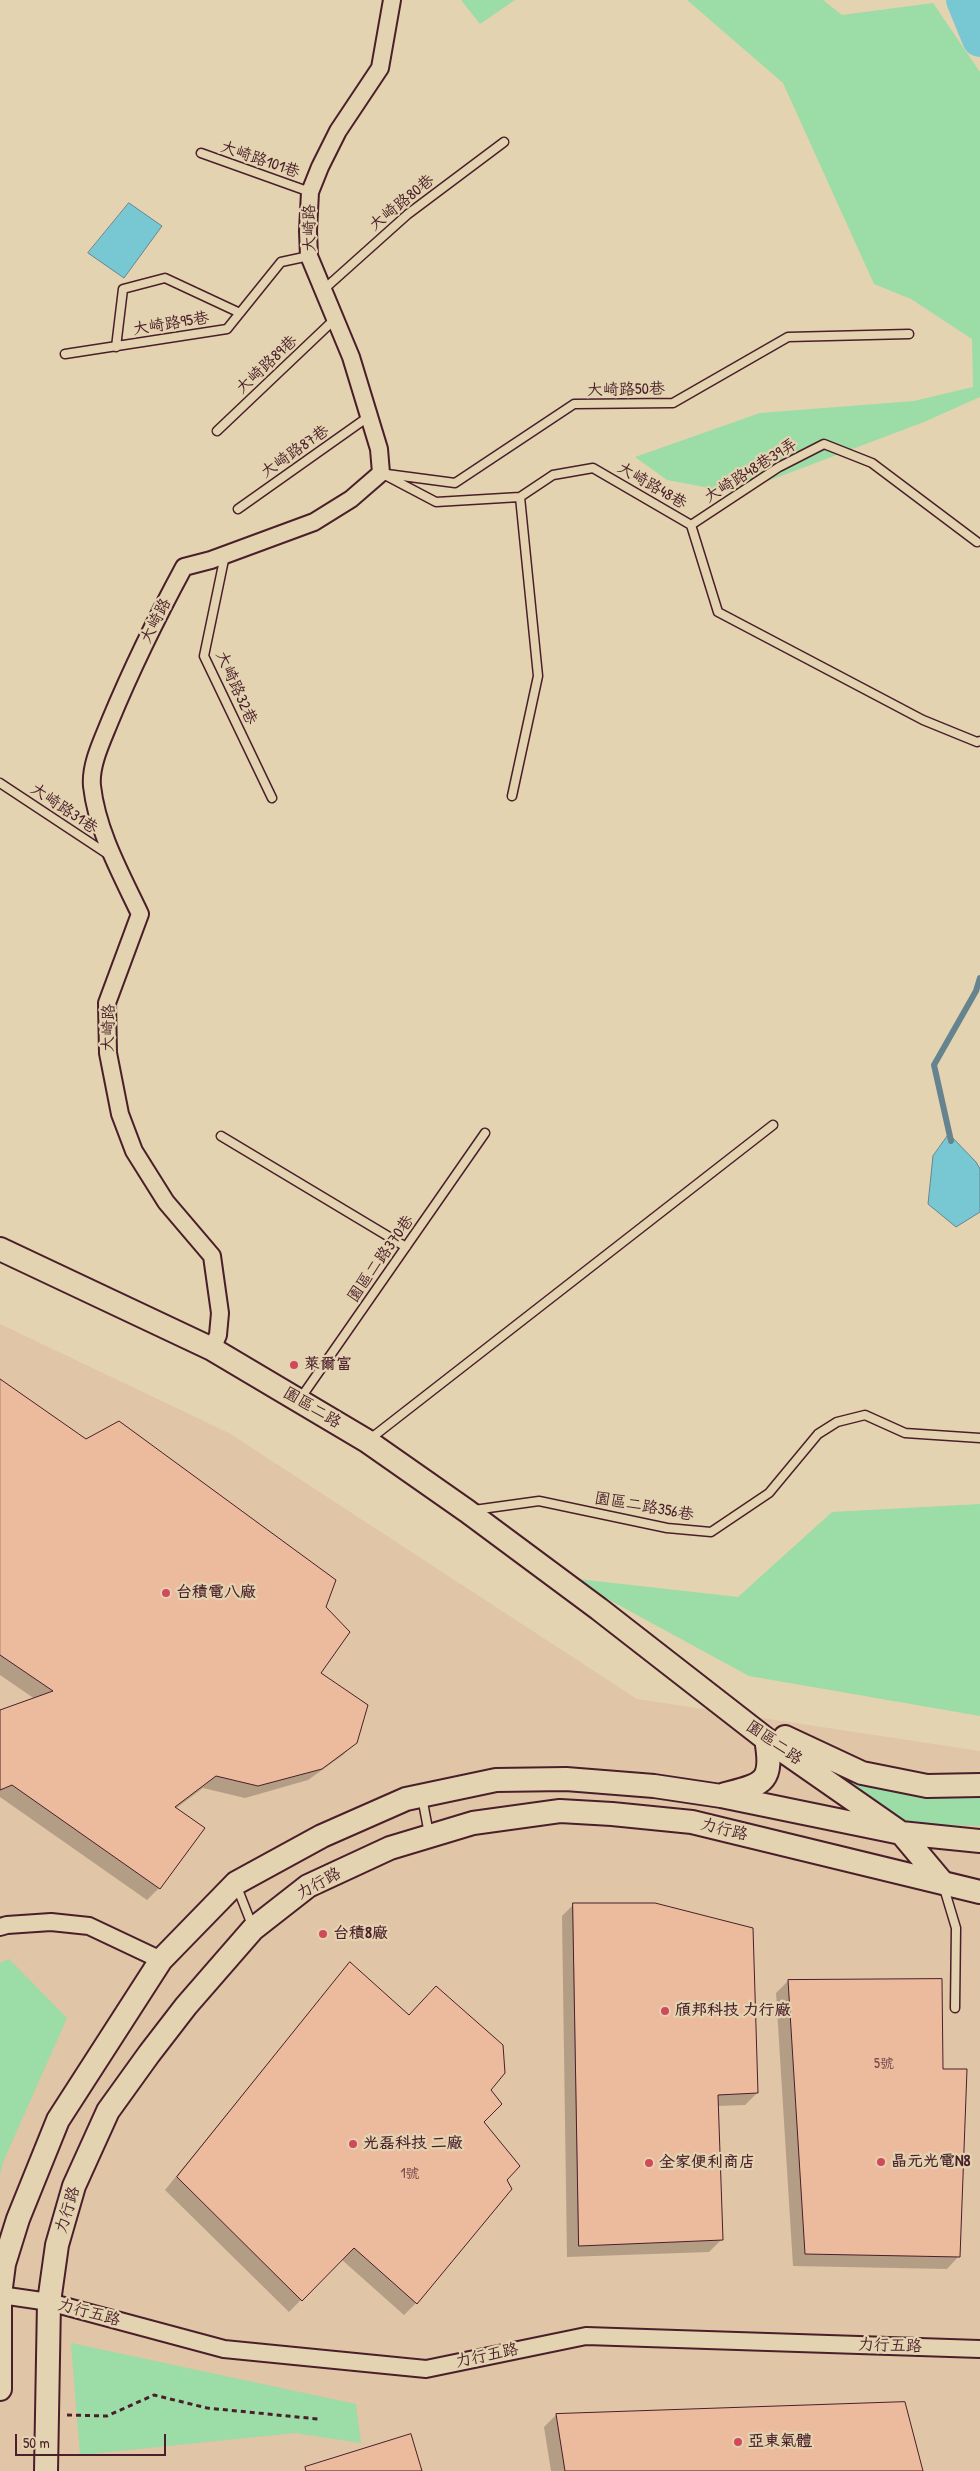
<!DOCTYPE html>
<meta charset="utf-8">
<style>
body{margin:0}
#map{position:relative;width:980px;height:2471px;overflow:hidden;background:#e4d3b0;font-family:"Patrick Hand",sans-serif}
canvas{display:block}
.scale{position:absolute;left:15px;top:2434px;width:151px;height:22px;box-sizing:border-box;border:2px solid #4a1f2b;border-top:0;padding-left:6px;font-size:15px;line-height:18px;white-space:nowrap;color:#4a1f2b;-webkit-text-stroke:4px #e4d3b0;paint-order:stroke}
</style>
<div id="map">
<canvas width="980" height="2471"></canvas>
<div class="scale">50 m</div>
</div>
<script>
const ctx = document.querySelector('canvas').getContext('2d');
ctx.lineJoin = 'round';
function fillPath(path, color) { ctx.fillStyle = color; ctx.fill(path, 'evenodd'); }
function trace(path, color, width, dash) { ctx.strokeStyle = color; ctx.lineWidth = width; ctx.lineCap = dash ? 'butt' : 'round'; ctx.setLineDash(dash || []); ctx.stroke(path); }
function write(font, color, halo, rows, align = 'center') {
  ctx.font = font + ' "Patrick Hand","LXGW WenKai TC",sans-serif'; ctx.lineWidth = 4.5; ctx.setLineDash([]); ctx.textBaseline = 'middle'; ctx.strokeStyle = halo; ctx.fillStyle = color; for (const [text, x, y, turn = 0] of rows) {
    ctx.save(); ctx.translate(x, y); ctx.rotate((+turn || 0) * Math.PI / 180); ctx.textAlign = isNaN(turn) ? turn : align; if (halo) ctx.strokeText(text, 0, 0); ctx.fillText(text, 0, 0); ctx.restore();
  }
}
const built = new Path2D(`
 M0 1324 229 1433 637 1699 980 1751V2471H0Z`);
const green = new Path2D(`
 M461 0H515L480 24Z
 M687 0H823L842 15 933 3 980 72V397L924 422 736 493 667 480 635 457 760 413 914 401 973 387 972 339 911 299 874 284 783 83Z
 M980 1504V1716L749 1676 569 1578 738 1597 832 1512Z
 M841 1781 980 1795V1826L907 1824Z
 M9 1959 67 2018 3 2162 0 2176V1963Z
 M71 2343 356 2404 361 2443 295 2433 80 2455Z`);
const water = new Path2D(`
 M129 203 162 226 124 278 88 253Z
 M949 1134 976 1162 980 1169V1212L956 1227 928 1204 933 1156Z`);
const shadow = new Path2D(`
 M0 1380 325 1607 320 1673 356 1742 343 1755 308 1780 245 1798 203 1788 175 1809 159 1888 147 1900 0 1797V1711L35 1699 0 1675Z
 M574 1904 757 2093 745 2105 717 2106 721 2240 709 2252 567 2257 562 1916Z
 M350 1964 489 2090 483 2122 506 2180 416 2303 404 2315 341 2259 289 2312 165 2190Z
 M941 1980V2071L959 2256 947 2269 793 2266 776 1993 788 1981Z
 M556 2415 922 2471H551L544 2427Z`);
const stream = new Path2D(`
 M951 1141 934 1065 976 991 980 978`);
const river = new Path2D(`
 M964 0 980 39`);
const building = new Path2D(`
 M0 1379 86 1439 119 1421 336 1580 326 1607 350 1632 321 1673 368 1705 357 1743 322 1769 258 1786 216 1776 175 1807 205 1828 160 1889 12 1785 0 1790V1710L53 1691 0 1655Z
 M573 1903H655L753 1928 758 2093 718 2095 723 2240 579 2246Z
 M350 1962 409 2015 436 1986 503 2045 505 2073 491 2090 502 2104 484 2122 520 2166 507 2180 512 2189 417 2304 354 2248 302 2301 177 2177Z
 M942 1979 943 2069H967L960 2257 805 2254 788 1980Z
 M905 2402 923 2471H565L556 2414Z
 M411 2434 422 2471H306L305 2467Z`);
const path = new Path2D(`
 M67 2415 107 2416 154 2395 207 2408 318 2419`);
const lane = new Path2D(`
 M201 153 310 192
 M322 291 408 214 504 142
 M116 347 123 289 165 278 240 313
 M65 354 227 329 281 262 309 256
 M217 431 336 318
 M381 473 436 502 520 497 553 475 593 468 691 525 718 612 923 720 977 742 980 741
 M387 474 455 483 574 404 673 403 788 337 909 334
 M238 509 368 417
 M691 525 779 467 824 444 872 463 977 542
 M225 555 204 656 272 798
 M0 783 109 855
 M512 796 538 676 520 497
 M221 1136 406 1247
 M300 1399 485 1133
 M370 1439 773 1125
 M474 1510 539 1501 667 1528 711 1532 769 1493 818 1434 837 1422 865 1415 905 1433 980 1438
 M422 1797 429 1834
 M237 1887 252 1925
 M944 1888 956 1928 955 2008`);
const street = new Path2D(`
 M212 1349 218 1335 220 1313 212 1256 166 1202 134 1151 120 1114 108 1053 107 1003 140 914C121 874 97 831 92 786 90 765 102 741 110 721 132 668 157 617 184 567L211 560 314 522 351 499 381 473 379 449 351 357 309 256 308 231 310 192 320 167 338 131 380 68 392 0
 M0 1927 7 1925 51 1922 89 1926 161 1960
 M0 2295 49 2302 224 2349 426 2369 586 2336 980 2349`);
const secondary = new Path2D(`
 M0 1249 212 1349 367 1441 467 1511 599 1609 766 1739 901 1833 943 1883
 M785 1737 862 1773 927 1786 980 1785
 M722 1795C763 1784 774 1784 766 1739
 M0 2389V2295L4 2264 18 2219 58 2120 161 1960 236 1883 322 1836 406 1799 496 1780 566 1779 654 1786 721 1796 901 1833 980 1841
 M46 2471 49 2302 57 2245 74 2186 108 2111 149 2054 186 2006 253 1929 308 1886 390 1848 473 1823 560 1811 612 1814 692 1822 980 1892`);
const markers = [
 [294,1365,5,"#d1495b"],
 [166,1593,5,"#d1495b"],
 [323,1934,5,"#d1495b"],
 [665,2011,5,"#d1495b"],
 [353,2144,5,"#d1495b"],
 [881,2162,5,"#d1495b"],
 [649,2163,5,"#d1495b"],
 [738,2442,5,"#d1495b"]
];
const numberNames = [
 ["5號",884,2064],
 ["1號",410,2174]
];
const streetNames = [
 ["大崎路101巷",260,160,19],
 ["大崎路80巷",402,203,-39],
 ["大崎路",310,228,-91],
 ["大崎路95巷",171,324,-9],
 ["大崎路89巷",267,365,-43],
 ["大崎路50巷",626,390,-1],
 ["大崎路87巷",295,452,-35],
 ["大崎路48巷39弄",751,471,-32],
 ["大崎路48巷",652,486,30],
 ["大崎路",156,621,-63],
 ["大崎路32巷",236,688,66],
 ["大崎路31巷",64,809,34],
 ["大崎路",109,1028,-89],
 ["園區二路370巷",381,1259,-55],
 ["園區二路",312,1408,31],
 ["園區二路356巷",644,1507,10],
 ["園區二路",774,1743,35],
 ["力行路",724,1830,14],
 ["力行路",319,1884,-29],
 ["力行路",68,2210,-73],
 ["力行五路",89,2313,15],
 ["力行五路",890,2346,2],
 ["力行五路",487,2356,-12]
];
const poiNames = [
 ["萊爾富",304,1365],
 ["台積電八廠",176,1593],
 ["台積8廠",333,1934],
 ["頎邦科技 力行廠",675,2011],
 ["光磊科技 二廠",363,2144],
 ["晶元光電N8",891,2162],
 ["全家便利商店",659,2163],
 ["亞東氣體",748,2442]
];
fillPath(built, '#e0c5a6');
fillPath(green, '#9cdca6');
fillPath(water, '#78c8d3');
trace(water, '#668490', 1);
fillPath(shadow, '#0003');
trace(stream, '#668490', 6);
trace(river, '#78c8d3', 36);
fillPath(building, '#ecbb9e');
trace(building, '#4a1f2b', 1);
trace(lane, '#4a1f2b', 11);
trace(street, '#4a1f2b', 20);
trace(secondary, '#4a1f2b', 26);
trace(path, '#4a1f2b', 3, [5, 4]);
trace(lane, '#e4d3b0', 8);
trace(street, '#e4d3b0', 16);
trace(secondary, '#e4d3b0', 22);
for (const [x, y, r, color] of markers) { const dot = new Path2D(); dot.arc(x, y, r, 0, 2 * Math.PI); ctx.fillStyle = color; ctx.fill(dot); trace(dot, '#e4d3b0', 2); }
write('14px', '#724648', null, numberNames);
write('16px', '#4a1f2b', '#e4d3b0', streetNames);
write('bold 16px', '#4a1f2b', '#e4d3b0', poiNames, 'left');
</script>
